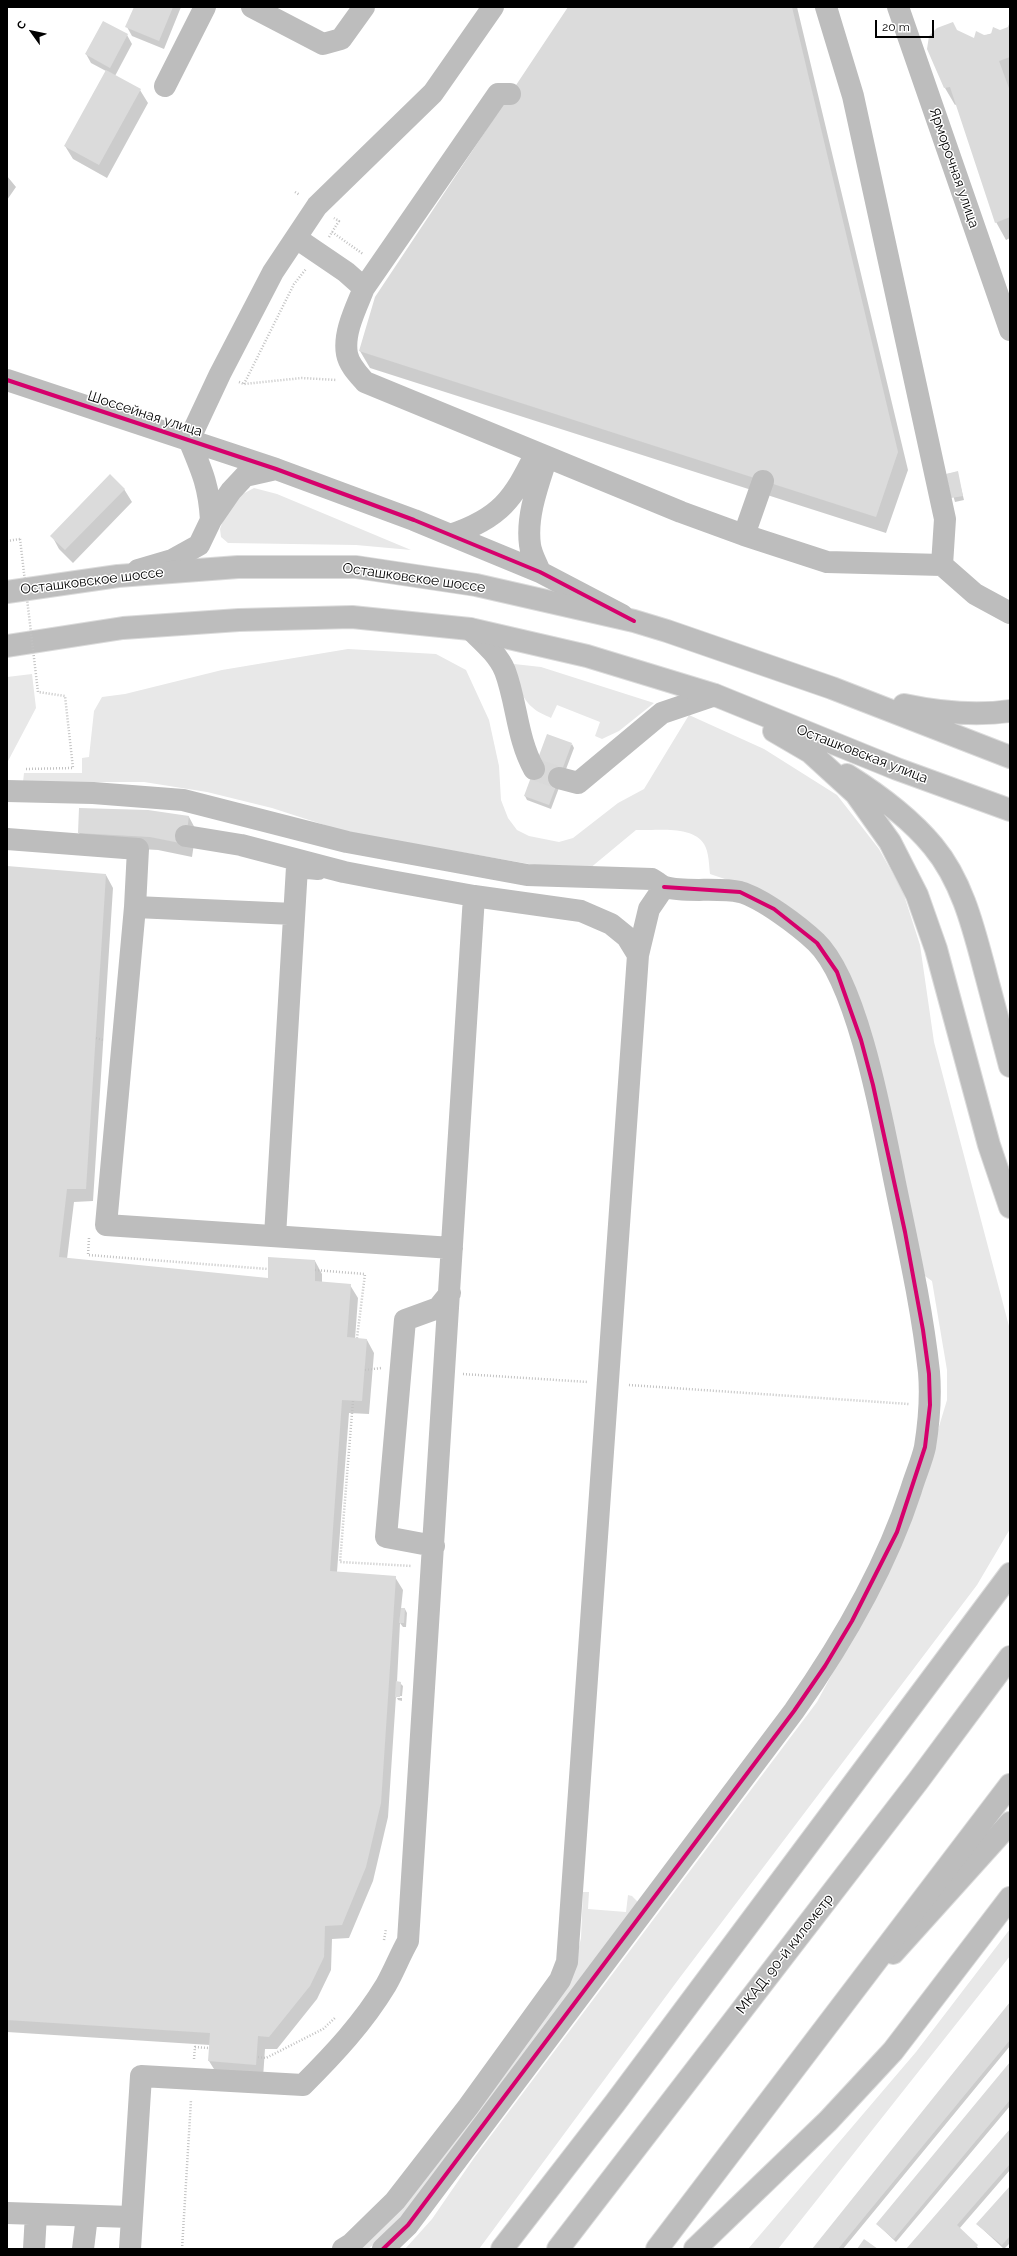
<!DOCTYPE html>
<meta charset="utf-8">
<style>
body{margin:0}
#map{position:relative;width:1017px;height:2256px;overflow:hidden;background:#fff;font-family:Raleway,sans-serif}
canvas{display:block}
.frame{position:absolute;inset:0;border:8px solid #000;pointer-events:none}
.north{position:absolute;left:12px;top:12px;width:40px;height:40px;-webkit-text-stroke:3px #fff;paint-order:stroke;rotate:303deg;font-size:11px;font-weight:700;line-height:16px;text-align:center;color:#000}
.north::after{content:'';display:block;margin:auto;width:14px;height:18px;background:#000;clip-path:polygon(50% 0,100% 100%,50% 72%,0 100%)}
.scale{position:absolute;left:875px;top:20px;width:59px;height:18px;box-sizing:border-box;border:2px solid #000;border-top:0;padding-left:5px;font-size:12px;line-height:14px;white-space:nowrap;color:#000;-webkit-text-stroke:3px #fff;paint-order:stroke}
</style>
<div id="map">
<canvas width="1017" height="2256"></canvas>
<div class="frame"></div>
<div class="north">С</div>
<div class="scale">20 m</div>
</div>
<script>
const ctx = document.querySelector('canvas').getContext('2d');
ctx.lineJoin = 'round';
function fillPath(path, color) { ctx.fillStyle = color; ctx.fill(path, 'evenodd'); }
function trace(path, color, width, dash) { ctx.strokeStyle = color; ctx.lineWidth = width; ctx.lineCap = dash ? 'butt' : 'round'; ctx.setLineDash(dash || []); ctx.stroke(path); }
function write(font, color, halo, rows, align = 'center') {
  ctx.font = font + ' Raleway,sans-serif'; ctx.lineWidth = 3; ctx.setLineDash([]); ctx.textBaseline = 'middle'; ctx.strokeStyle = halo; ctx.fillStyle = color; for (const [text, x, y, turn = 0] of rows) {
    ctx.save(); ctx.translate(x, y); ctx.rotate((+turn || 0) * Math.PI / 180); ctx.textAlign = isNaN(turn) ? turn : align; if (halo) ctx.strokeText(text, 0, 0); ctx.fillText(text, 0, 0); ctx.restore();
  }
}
const green = new Path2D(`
 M254 488 277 494 411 550 356 545 228 543 221 537 220 529 227 510 237 497Z
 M348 649 436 654 466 670 489 720 499 766 501 800 508 818 517 830 529 836 559 842 573 838 618 803 644 789 689 715 764 749 837 795 879 849 903 892 920 945 934 1042 1010 1330V1529L977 1585 678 1980 479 2249H405L432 2219 474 2158 817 1702 861 1620 931 1453 947 1400V1370L932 1281 925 1276 838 960 740 884 710 874C709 865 709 852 704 844 692 825 656 831 636 830L589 869 569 871 346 832 272 808 207 792 144 782H23L24 773H82V758L89 757 94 711 102 697 125 694 222 670Z
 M514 664 541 667 654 703 619 731 602 739 595 736 600 722 557 705 551 718C545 715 537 712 532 707 521 698 514 677 514 664Z
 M32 674 36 708 7 763V677Z
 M583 1892H589L588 1909 626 1912 628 1895 632 1896 637 1901V1905L422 2194 378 2241 368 2249H357L573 1973 581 1938Z
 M1010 1929V1956L778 2249H748L916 2052Z`);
const shadow = new Path2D(`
 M135 7H181L164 49 132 36 127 27Z
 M569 7H797L908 470 886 533 370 368 360 351Z
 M1010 23V238L1006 240 996 222 957 104 955 105 945 88 974 39 1008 28Z
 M127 35 132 44 115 76 140 90 148 103 107 178 73 159 65 146 106 71 91 63 86 54Z
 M7 176 16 187 7 200Z
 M957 472 964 500 955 502 947 474Z
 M124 489 132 502 73 563 59 549 52 536Z
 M572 744 574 748 551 809 527 800 525 796Z
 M189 817 196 830 192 857 158 850 86 846 79 833Z
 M7 867 106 875 113 888 93 1201 74 1202 67 1259 269 1279 315 1261 322 1274V1283L350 1285 358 1298 355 1339 367 1340 374 1353 369 1414 349 1413 337 1572 395 1577 403 1590 401 1609H405L407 1613 406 1627H403L400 1623 397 1682 400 1683 403 1686 402 1696H397V1698H402V1701L398 1700 396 1696 388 1817 373 1881 349 1938 332 1939 331 1970 317 1999 277 2049H265L263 2078 217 2074 209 2061 210 2045 7 2032Z
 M1010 2003V2046L843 2249H814Z
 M1010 2064V2106L896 2242 877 2224Z
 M1010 2130V2170L959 2229 979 2249H907Z
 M1010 2187V2243L1004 2249 977 2224Z`);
const building = new Path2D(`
 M134 7H173L159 41 125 27Z
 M568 7H792L898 452 876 517 359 351 375 297Z
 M103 21 128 34 110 68 85 54Z
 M1010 21V57L999 61 1010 91V217L995 223 950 87 944 88 927 49 929 36 937 28 953 22 957 30 974 38 976 31 984 35 991 34 993 27 1000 30 1008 27Z
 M106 70 141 89 99 165 64 146Z
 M958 471 963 496 951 498 946 474Z
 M110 474 125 489 65 550 50 536Z
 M547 734 572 743 549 805 524 796Z
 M79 808 148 810 189 816 185 844 150 837 78 833Z
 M7 866 106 874 86 1189H67L59 1257 268 1278V1257L315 1260V1281L351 1284 347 1337 367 1339 362 1401 342 1400 330 1571 396 1576 381 1803 366 1867 342 1925 325 1926 324 1957 310 1986 269 2037 258 2036 256 2065 208 2061 210 2033 7 2020Z
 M401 1608H405L404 1623H399Z
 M396 1681 401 1682 400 1697H395Z
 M1010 2002V2040L838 2249H812Z
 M1010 2062V2100L894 2239 876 2224Z
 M1010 2129V2164L957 2225 978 2245 975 2249H906Z
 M1010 2186V2236L1002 2245 976 2224Z
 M864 2239 878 2249H857Z`);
const minorTunnel = new Path2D(`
 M534 769 559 778`);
const path = new Path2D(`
 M295 192 300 195
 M332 232 363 254
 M329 237 339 221 334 218
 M239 382 244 384 302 378 337 380
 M244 384 294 284 306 269
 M7 541 20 539
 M26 769 73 768 65 696 38 692
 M96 1038 103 1040
 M89 1238 88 1255 268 1269
 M315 1270 365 1274 357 1338
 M365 1370 381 1368
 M463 1374 588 1382
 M629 1385 909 1404
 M353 1401 340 1562 412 1566
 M384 1940 386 1929
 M258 2057 266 2058 323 2029 336 2017
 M194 2059 195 2047 209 2048
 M182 2249 191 2100`);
const minor = new Path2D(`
 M252 7 323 44 341 39 364 7
 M826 7 853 96 945 519 942 565
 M898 7 1010 330
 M165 86 205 7
 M296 238 346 272 364 288C356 308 343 333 347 354 349 365 358 374 365 382L681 512 744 535 763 481
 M364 288 498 94H510
 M7 380 276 469 414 520 540 572 622 615
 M211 520C209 486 202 471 189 440L220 374 273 272 317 206 433 93 493 7
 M450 535C501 518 513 499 536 453
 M744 535 827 562 942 565 975 594 1010 613
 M138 570 172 560 199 545 211 520 231 491 245 476 276 469
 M540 572C537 564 531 554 530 545 526 516 538 485 547 457
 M470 629C482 641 498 654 505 671 517 703 517 739 534 769
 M559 778 578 783 662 713 715 695
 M7 791 93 793 183 800 347 842 527 875 652 879C656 881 661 886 665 887 684 893 719 887 740 892 762 898 799 926 816 942 858 982 883 1124 895 1183 908 1246 922 1308 929 1372 931 1396 929 1422 925 1447 922 1461 915 1476 911 1490 885 1570 842 1643 794 1711L408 2225 383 2249
 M186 836 241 845 344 872 391 881 474 896 581 911 611 924 627 937 638 955
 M7 839 138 849 135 907
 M294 914 135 907 106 1225 452 1248
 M275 1236 297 867 318 869
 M434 1546 386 1537 405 1320 438 1308 450 1293
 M7 2213 131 2217
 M34 2249 36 2214
 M83 2249 87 2216
 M130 2249 141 2076 303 2085C334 2054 363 2023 386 1985 394 1971 400 1955 408 1941L474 896
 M343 2249 351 2244 395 2201 468 2107 560 1980 567 1962 638 955 649 909 664 887`);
const major = new Path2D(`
 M7 592 118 576 238 567H356L476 585 634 621 667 631 832 688 1010 757
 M7 646 123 628 239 620 352 617 470 629 587 656 715 695 897 769 1010 810
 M904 705C937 712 976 716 1010 711
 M774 731 810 752 856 794 890 842 917 895 936 949 989 1145 1010 1207
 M847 775C879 795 909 817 933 846 963 882 974 930 986 975 994 1005 1002 1035 1010 1066
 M893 1953 1010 1823
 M502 2249 615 2103 1010 1574
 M695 2249 828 2121 893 2051 1010 1898`);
const highway = new Path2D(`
 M558 2249 918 1781 1010 1657
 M657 2249 1010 1785`);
const pathBridge = new Path2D(`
 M20 539 38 692`);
const cycleway = new Path2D(`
 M7 380 276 469 414 520 540 572 634 621
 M383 2249 408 2225 794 1711 825 1666 852 1621 897 1532 925 1447 930 1405 929 1374 923 1330 905 1232 873 1085 861 1040 837 972 817 943 774 909 740 892 664 887`);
const streetNames = [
 ["Ярморочная улица",954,168,71],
 ["Шоссейная улица",145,414,18],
 ["Осташковское шоссе",414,578,8],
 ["Осташковское шоссе",92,581,-7],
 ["Осташковская улица",862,754,21],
 ["МКАД, 90-й километр",785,1954,-52]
];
fillPath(green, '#e8e8e8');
fillPath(shadow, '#0003');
fillPath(building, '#dbdbdb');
trace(minorTunnel, '#d9d9d9', 22, [22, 11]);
trace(major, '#dbdbdb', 24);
trace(highway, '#dbdbdb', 24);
trace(path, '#c2c2c2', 2.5, [1, 2]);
trace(minor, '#bdbdbd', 22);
trace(major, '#bdbdbd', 22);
trace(highway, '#bdbdbd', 22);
trace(pathBridge, '#c2c2c2', 2.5, [1, 2]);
trace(cycleway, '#d6006c', 4);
write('14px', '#000', '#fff', streetNames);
</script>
